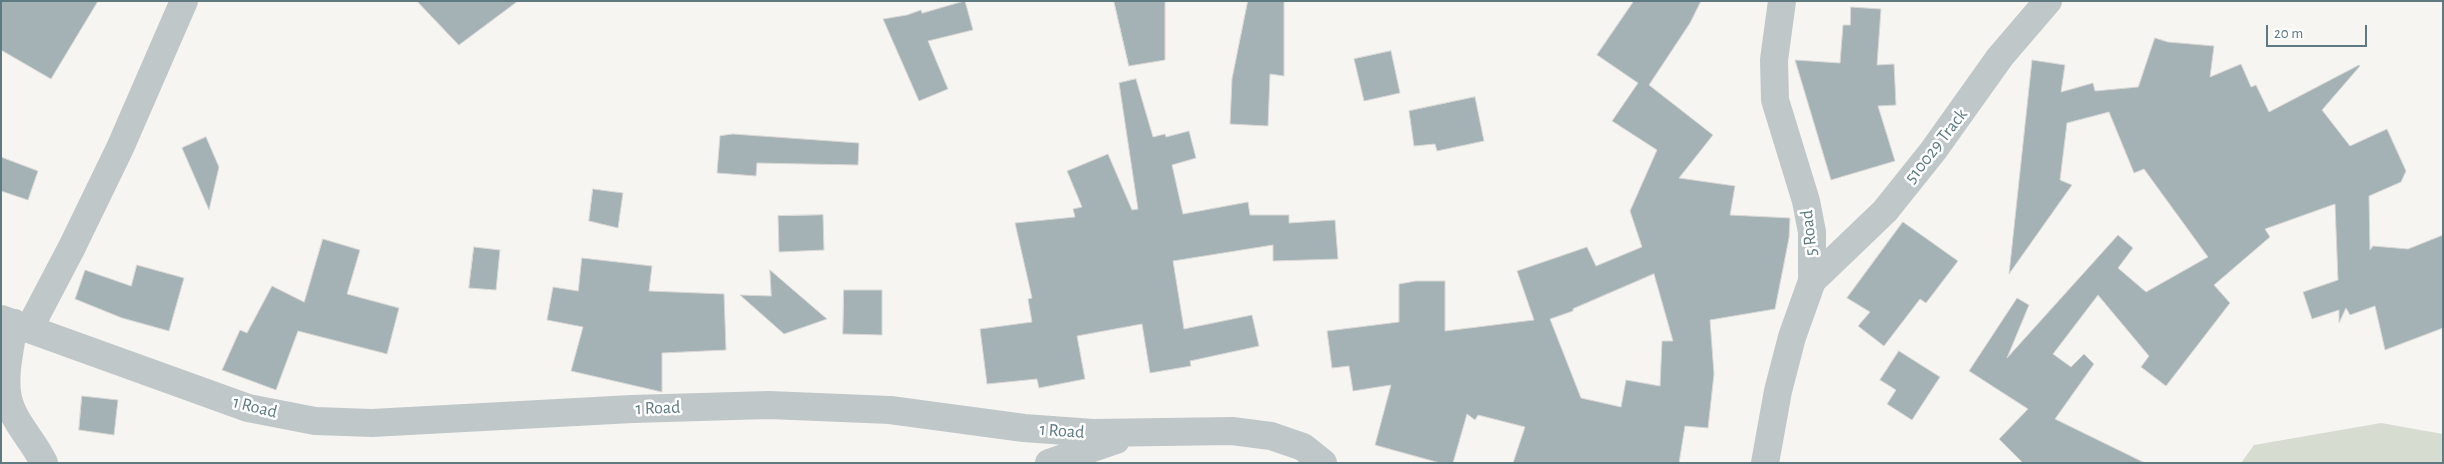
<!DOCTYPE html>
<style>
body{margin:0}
#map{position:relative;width:2444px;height:464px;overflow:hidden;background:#f6f5f2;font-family:"Alegreya Sans",sans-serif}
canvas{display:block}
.frame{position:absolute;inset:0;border:2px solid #5e7980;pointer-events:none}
.scale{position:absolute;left:2266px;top:25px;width:101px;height:22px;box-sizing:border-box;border:2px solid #5e7980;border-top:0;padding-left:6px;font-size:15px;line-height:18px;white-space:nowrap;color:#5e7980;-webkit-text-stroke:4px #fff;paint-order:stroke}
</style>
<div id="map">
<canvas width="2444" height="464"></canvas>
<div class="frame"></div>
<div class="scale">20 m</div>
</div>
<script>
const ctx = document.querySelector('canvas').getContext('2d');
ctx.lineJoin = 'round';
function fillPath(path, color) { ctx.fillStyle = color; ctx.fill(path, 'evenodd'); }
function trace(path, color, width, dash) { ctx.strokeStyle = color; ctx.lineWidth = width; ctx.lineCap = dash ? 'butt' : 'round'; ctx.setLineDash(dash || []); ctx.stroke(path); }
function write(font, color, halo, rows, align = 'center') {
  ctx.font = font + ' "Alegreya Sans",sans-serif'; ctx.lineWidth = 5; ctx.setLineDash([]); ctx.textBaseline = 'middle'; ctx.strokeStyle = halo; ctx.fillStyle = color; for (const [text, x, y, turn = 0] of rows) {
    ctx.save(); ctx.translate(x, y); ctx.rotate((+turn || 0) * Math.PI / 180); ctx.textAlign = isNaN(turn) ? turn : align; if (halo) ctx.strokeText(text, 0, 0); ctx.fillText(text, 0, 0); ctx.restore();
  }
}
const green = new Path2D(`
 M2381 423 2443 434V463H2241L2254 445Z`);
const building = new Path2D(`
 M1 1H98L51 79 1 50Z
 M417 1H518L459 45Z
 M965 1 973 30 928 41 948 89 919 101 883 19 907 15 921 10 922 13Z
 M1114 1H1165V60L1129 66Z
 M1248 1H1284V76L1270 74 1268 126 1230 124 1232 79Z
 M1634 1H1701L1690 23 1649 85 1713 135 1679 178 1735 186 1730 215 1790 218 1789 238 1775 309 1710 320 1714 374 1708 428 1685 426 1679 463H1513L1525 427 1478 415 1475 420 1467 414 1453 463H1440L1375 445 1391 385 1353 391 1349 366 1332 368 1327 331 1399 322V284L1416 281H1445V331L1534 320 1517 271 1587 247 1596 266 1642 247 1630 211 1657 150 1612 121 1638 83 1597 55ZM1654 274 1673 341H1662L1660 386 1626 380 1621 407 1581 398 1550 319 1573 311V309Z
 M1851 7 1881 9 1877 65 1894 64 1896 105 1878 106 1895 161 1831 180 1795 60 1840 63 1843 25H1850Z
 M2155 38 2168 42 2214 46 2210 77 2241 64 2251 87 2256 85 2269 112 2359 65 2360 66 2322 110 2350 146 2387 129 2406 171 2401 182 2369 196 2370 250 2373 246 2408 249 2443 235V328L2385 350 2375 306 2350 315 2346 308 2339 323V310L2312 319 2303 292 2338 280 2335 204 2265 229 2270 237 2214 285 2230 303 2166 386 2141 367 2149 356 2098 295 2053 354 2071 367 2084 354 2094 364 2055 419 2145 463H2023L1999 439 2028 409 1969 371 2017 298 2029 305 2007 358 2118 235 2133 248 2118 268 2146 292 2208 257 2144 169 2134 173 2109 112 2067 123 2060 180 2072 185 2009 274 2032 60 2065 65 2061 92 2093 83 2095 91 2138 87Z
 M1391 51 1400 93 1364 101 1354 59Z
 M1136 79 1153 137 1165 134 1166 137 1189 131 1196 158 1172 165 1183 214 1248 202 1250 215H1289V223L1335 220 1338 259 1273 261V245L1173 261 1184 329 1252 315 1259 346 1190 361 1191 366 1150 373 1142 324 1077 336 1085 379 1039 388 1037 379 987 384 980 329 1032 322 1028 299 1032 298 1015 223 1075 217 1073 209 1082 207 1067 171 1108 154 1132 210 1138 209 1119 83Z
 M1475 97 1484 141 1437 151 1435 144 1414 146 1409 111Z
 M733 134 859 143 858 165 757 163 756 176 717 173 720 136Z
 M206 137 219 167 209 210 182 148Z
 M1 157 38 171 28 200 1 191Z
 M593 189 623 193 618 228 589 221Z
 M823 215 824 250 779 252 778 216Z
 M1903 222 1958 261 1926 303 1920 299 1884 346 1858 326 1870 312 1847 298Z
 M323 239 360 250 347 294 399 308 387 354 298 331 276 390 222 370 240 330 247 333 272 286 304 302Z
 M474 247 500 250 496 290 469 288Z
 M582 258 652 266 649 291 724 294 726 350 662 353V392L571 371 583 327 547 320 553 287 578 291Z
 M137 265 184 278 169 331 122 318 75 299 85 270 131 286Z
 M770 270 827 319 784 334 740 295 771 296Z
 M844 290H882V335L843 334Z
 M1899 351 1940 377 1912 420 1887 404 1896 390 1880 380Z
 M82 396 118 400 114 435 79 430Z`);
const minor = new Path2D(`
 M1812 281 1885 211 1933 151 2000 57 2048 1
 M1 319 248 408 315 421 372 423 632 409 769 405 890 410 1024 428 1093 433 1232 431 1271 436 1303 447 1323 463
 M14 323C11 346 3 375 8 398 13 422 34 441 44 463
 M29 329 72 247 120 148 184 1
 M1049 463 1116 440
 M1765 463 1778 391 1792 337 1812 281V232L1806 201 1775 100 1774 60 1782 1`);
const streetNames = [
 ["510029 Track",1936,146,-52],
 ["5 Road",1809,233,-96],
 ["1 Road",255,407,14],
 ["1 Road",658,408,-2],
 ["1 Road",1062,431,4]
];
fillPath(green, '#d7dcd1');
fillPath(building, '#a5b2b5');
trace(building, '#d8d7d5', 1);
trace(minor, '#c0c7c9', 28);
write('18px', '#5e7980', '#fff', streetNames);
</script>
